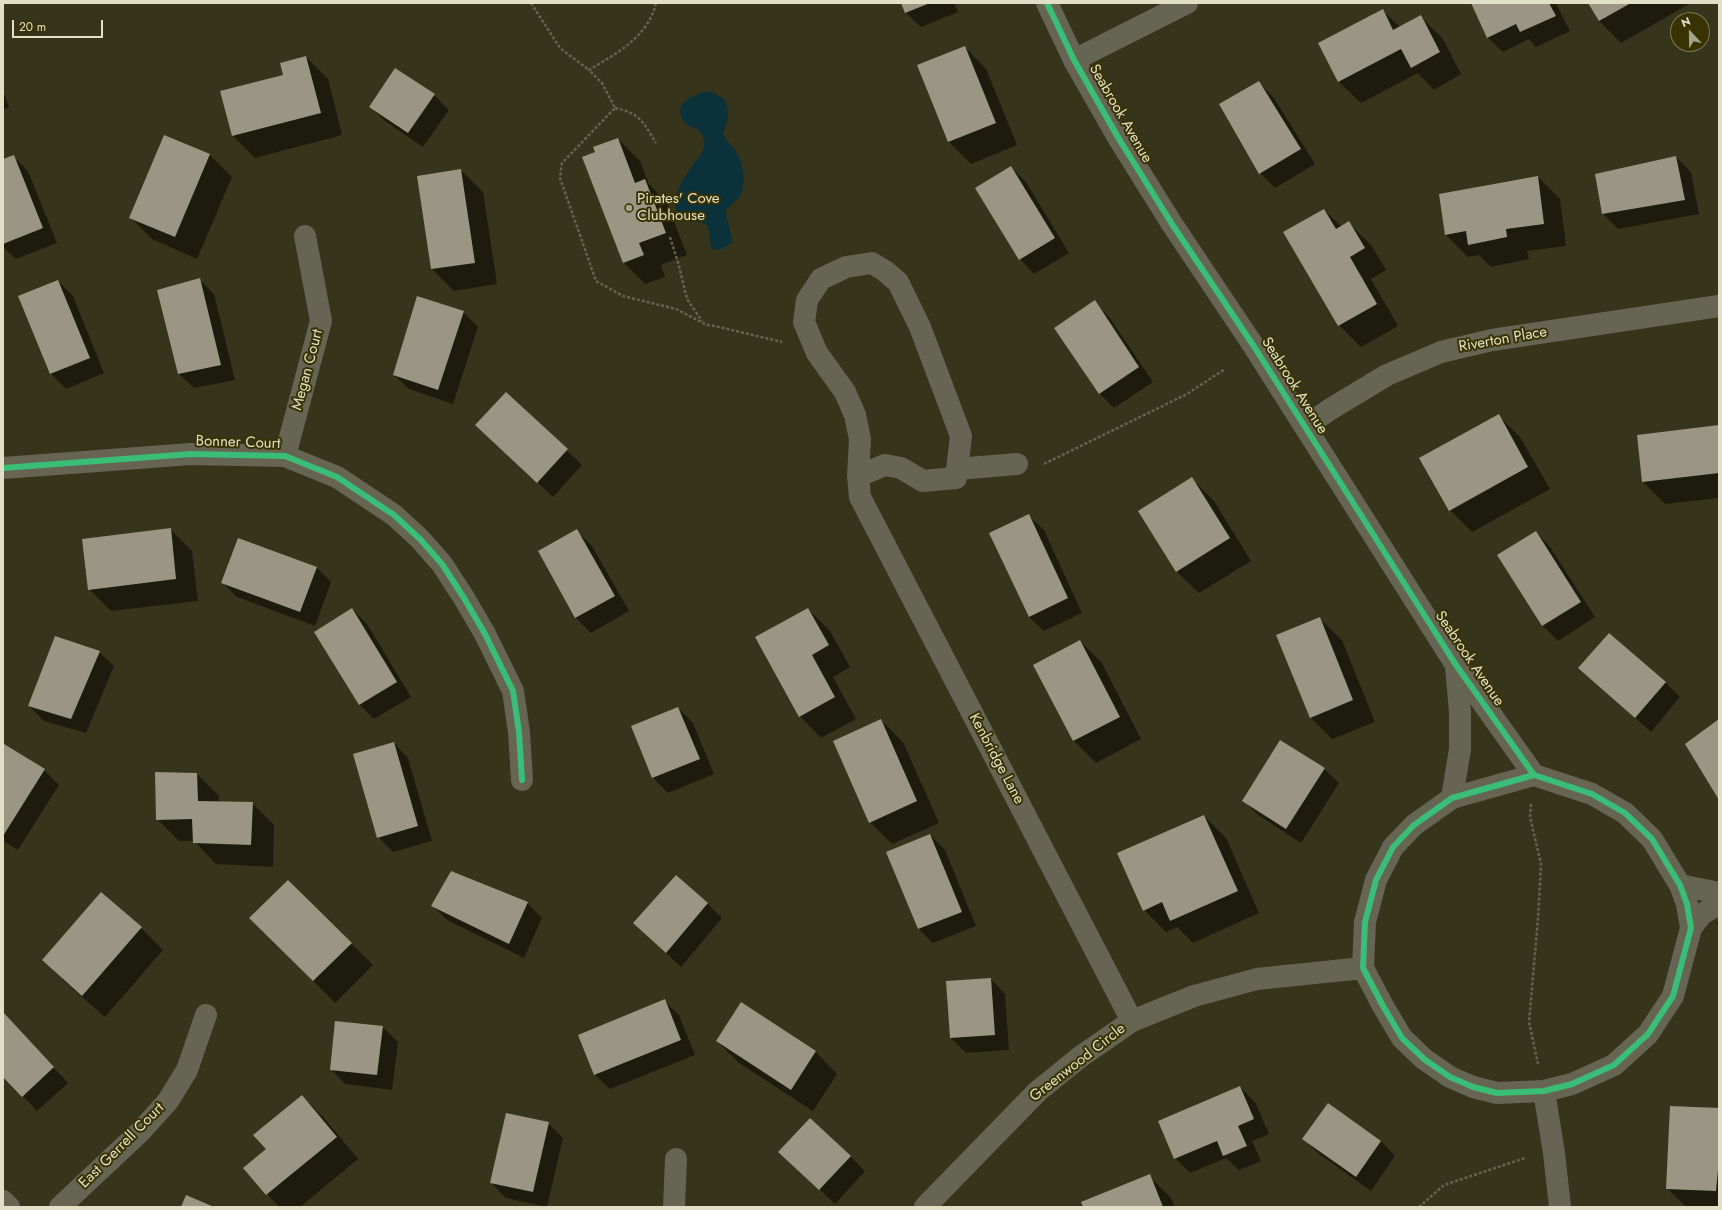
<!DOCTYPE html>
<style>
body{margin:0}
#map{position:relative;width:1722px;height:1210px;overflow:hidden;background:#37341c;font-family:Jost,sans-serif}
canvas{display:block}
.frame{position:absolute;inset:0;border:4px solid #e2dfc7;pointer-events:none}
.north{position:absolute;left:1670px;top:12px;width:40px;height:40px;box-sizing:border-box;background:#393304;border:1px solid #7d7852;border-radius:50%;rotate:338deg;font-size:11px;font-weight:700;line-height:16px;text-align:center;color:#e2dfc7}
.north::after{content:'';display:block;margin:auto;width:14px;height:18px;background:#a6a38b;clip-path:polygon(50% 0,100% 100%,50% 72%,0 100%)}
.scale{position:absolute;left:12px;top:20px;width:91px;height:18px;box-sizing:border-box;border:2px solid #e2dfc7;border-top:0;padding-left:5px;font-size:12px;line-height:14px;white-space:nowrap;color:#e2dfc7;-webkit-text-stroke:3px #393304;paint-order:stroke}
</style>
<div id="map">
<canvas width="1722" height="1210"></canvas>
<div class="frame"></div>
<div class="north">N</div>
<div class="scale">20 m</div>
</div>
<script>
const ctx = document.querySelector('canvas').getContext('2d');
ctx.lineJoin = 'round';
function fillPath(path, color) { ctx.fillStyle = color; ctx.fill(path, 'evenodd'); }
function trace(path, color, width, dash) { ctx.strokeStyle = color; ctx.lineWidth = width; ctx.lineCap = dash ? 'butt' : 'round'; ctx.setLineDash(dash || []); ctx.stroke(path); }
function write(font, color, halo, rows, align = 'center') {
  ctx.font = font + ' Jost,sans-serif'; ctx.lineWidth = 4; ctx.setLineDash([]); ctx.textBaseline = 'middle'; ctx.strokeStyle = halo; ctx.fillStyle = color; for (const [text, x, y, turn = 0] of rows) {
    ctx.save(); ctx.translate(x, y); ctx.rotate((+turn || 0) * Math.PI / 180); ctx.textAlign = isNaN(turn) ? turn : align; if (halo) ctx.strokeText(text, 0, 0); ctx.fillText(text, 0, 0); ctx.restore();
  }
}
const water = new Path2D(`
 M704 92H713L725 100C729 113 730 119 723 132 724 140 730 143 735 150 743 162 748 184 739 197 735 203 730 205 726 211 726 222 732 232 732 242L722 249 715 250 711 247 708 226C700 220 691 223 684 219 658 201 696 165 704 148 704 143 704 137 701 133 697 127 690 127 685 123 683 121 681 118 681 115 677 101 694 96 704 92Z`);
const shadow = new Path2D(`
 M902 3H954L958 12 921 27 906 13Z
 M1472 3H1556L1570 31 1536 47 1529 39 1503 52 1488 38Z
 M1589 3H1691L1621 43 1599 21Z
 M1383 11 1400 27 1421 17 1443 39 1461 74 1434 90 1418 73 1361 103 1339 82Z
 M965 47 986 69 1017 145 971 164 949 142 918 66Z
 M306 57 328 79 342 135 255 158 233 136 284 76Z
 M396 69 434 95 449 110 423 147 385 121 370 106Z
 M1259 83 1274 98 1315 164 1275 188 1260 173Z
 M3 91 9 107 3 110Z
 M164 136 210 155 232 177 197 259 152 239 130 217Z
 M618 139 640 161 649 184 667 203 687 255 661 265 665 277 645 284 623 262 596 153Z
 M13 156 28 171 57 243 16 259 3 247V160Z
 M1676 157 1691 172 1699 214 1618 229 1603 214 1596 175Z
 M1011 167 1026 182 1069 253 1034 274 1020 259Z
 M461 170 483 192 497 284 454 291 432 269Z
 M1538 177 1560 199 1566 246 1527 251 1529 259 1491 267 1479 255 1468 257 1446 235 1440 195Z
 M1324 210 1342 227 1349 223 1371 245 1386 270 1371 279 1398 326 1361 347 1339 325Z
 M199 279 214 294 235 380 194 388 179 374Z
 M58 281 73 296 104 373 66 389 51 374 20 296Z
 M1094 302 1109 317 1153 382 1114 408 1099 393Z
 M463 312 478 327 453 404 409 389 394 375Z
 M506 393 582 465 553 497 491 439Z
 M1498 415 1520 437 1550 489 1472 532 1450 510Z
 M1719 426V498L1665 504 1643 482Z
 M1192 479 1214 501 1251 561 1199 593 1177 572 1139 511Z
 M1029 516 1044 530 1082 613 1044 631 1029 617Z
 M170 529 192 551 198 601 111 611 89 589Z
 M577 531 592 546 629 611 591 633 576 618 539 552Z
 M1536 532 1550 547 1595 617 1558 641 1543 626 1499 556Z
 M317 568 331 582 315 626 237 597 222 582Z
 M352 609 367 624 411 697 374 719 360 705 315 632Z
 M808 609 830 631 850 667 833 677 856 719 821 738 800 716Z
 M1320 619 1342 640 1375 722 1332 739 1310 717Z
 M1080 641 1102 663 1141 739 1096 763 1074 741 1035 665Z
 M99 652 114 666 86 733 44 721 29 706Z
 M1580 668 1665 682 1680 697 1651 732Z
 M678 708 693 723 714 774 668 793 653 778 632 726Z
 M881 720 903 742 939 823 892 844 870 822Z
 M394 743 408 758 432 841 393 852 378 837Z
 M3 748 44 770 59 785 18 850 3 841Z
 M1324 769 1339 783 1301 843 1258 815 1243 800Z
 M197 774 219 796V802L252 803 274 825 273 867 216 864 194 841H179L157 819Z
 M1204 816 1226 838 1259 913 1193 943 1177 927 1166 932 1144 910Z
 M930 835 945 850 976 926 933 943 919 929Z
 M288 881 373 965 335 1003 251 918Z
 M101 893 141 928 163 950 105 1017 65 982 43 960Z
 M527 903 542 918 524 958 447 920 432 905Z
 M707 903 722 918 681 967 634 923Z
 M991 979 1005 994 1009 1050 966 1053 951 1038Z
 M664 1001 679 1015 695 1055 610 1089 595 1075 579 1035Z
 M742 1003 816 1052 837 1074 813 1111 739 1063 717 1041Z
 M3 1013 68 1083 37 1111 3 1075Z
 M383 1027 398 1042 392 1090 345 1084 331 1069Z
 M1240 1087 1255 1102 1269 1134 1252 1141 1261 1161 1239 1170 1226 1158 1190 1173 1175 1158Z
 M302 1096 324 1118 358 1159 300 1207H279L244 1168 267 1149Z
 M1719 1109V1207H1686L1667 1188Z
 M548 1123 563 1138 547 1207 506 1198 491 1183Z
 M1304 1139 1381 1141 1395 1156 1371 1191 1319 1154Z
 M850 1156 865 1171 835 1204 795 1166Z
 M1149 1176 1171 1198 1175 1207H1084Z`);
const building = new Path2D(`
 M901 3H930L905 13Z
 M1471 3H1549L1556 16 1520 32 1516 24 1487 38Z
 M1588 3H1631L1599 21Z
 M1383 9 1393 30 1421 15 1440 52 1411 68 1401 49 1338 82 1318 43Z
 M965 46 996 123 948 142 917 65Z
 M306 56 321 113 232 136 220 91 283 75 280 63Z
 M395 68 435 94 408 133 369 107Z
 M1259 81 1301 149 1259 174 1219 104Z
 M164 135 210 154 175 237 129 218Z
 M618 138 635 183 645 179 666 233 639 243 644 255 623 263 582 157 595 152 593 147Z
 M14 155 43 228 3 244V159Z
 M1676 156 1685 200 1602 214 1595 174Z
 M1011 166 1055 238 1019 260 975 188Z
 M461 169 475 263 431 269 417 176Z
 M1538 176 1544 224 1506 229 1507 237 1468 245 1466 231 1445 235 1439 194Z
 M1324 209 1336 229 1349 221 1365 248 1350 257 1377 304 1338 326 1283 232Z
 M200 278 221 365 178 374 157 290Z
 M58 280 90 358 50 374 18 296Z
 M417 296 464 311 438 390 393 375Z
 M1095 300 1139 367 1099 394 1054 328Z
 M506 392 568 449 537 483 475 425Z
 M1499 414 1528 467 1449 511 1419 458Z
 M1719 425V473L1642 482 1637 435Z
 M1192 477 1230 538 1176 572 1138 511Z
 M1029 514 1068 598 1029 617 989 533Z
 M171 528 176 579 88 590 82 539Z
 M577 529 615 596 575 618 538 551Z
 M1536 531 1581 602 1542 626 1497 555Z
 M238 538 317 567 300 612 221 583Z
 M352 608 397 682 359 705 314 632Z
 M808 608 829 645 812 655 835 697 799 717 755 637Z
 M1320 617 1353 700 1310 718 1276 635Z
 M1609 633 1666 682 1635 718 1578 668Z
 M55 636 100 651 71 719 28 706Z
 M1080 640 1120 717 1073 741 1033 665Z
 M678 707 700 759 652 778 631 726Z
 M881 719 917 801 869 823 833 741Z
 M1719 719V800L1685 744Z
 M1280 740 1325 768 1286 829 1242 801Z
 M394 742 418 826 377 838 353 754Z
 M4 744 45 769 3 836V746Z
 M155 772 197 773 198 801 253 802 251 845 193 843 192 819 156 820Z
 M1204 815 1238 891 1170 921 1162 902 1143 911 1117 853Z
 M930 834 962 912 918 929 886 852Z
 M451 871 528 902 509 944 431 906Z
 M676 875 708 903 666 953 633 923Z
 M288 880 352 943 313 981 249 918Z
 M101 892 142 927 82 996 42 960Z
 M991 978 995 1035 950 1038 946 981Z
 M665 999 681 1040 594 1075 578 1035Z
 M741 1002 816 1051 791 1090 716 1041Z
 M3 1012 54 1067 22 1097 3 1077Z
 M335 1021 383 1026 377 1075 330 1070Z
 M1240 1086 1254 1119 1238 1126 1247 1146 1223 1156 1217 1141 1174 1159 1158 1121Z
 M302 1095 337 1137 266 1195 243 1168 266 1149 253 1135Z
 M1328 1103 1381 1141 1356 1177 1302 1139Z
 M1670 1106 1719 1108V1159L1716 1191 1666 1189Z
 M506 1113 549 1122 533 1192 490 1183Z
 M810 1118 851 1156 819 1190 778 1152Z
 M1150 1174 1163 1207H1083L1081 1202Z
 M186 1195 214 1207H181Z`);
const path = new Path2D(`
 M531 3 560 48 589 70
 M656 3C648 37 617 53 589 70L602 83 615 108 562 163 560 178 596 281 623 296 676 309 707 325 715 326 782 342
 M615 108C640 113 643 122 656 143
 M670 237 679 266 687 299 702 321
 M1044 464 1187 394 1225 369
 M1531 804 1530 817 1541 864 1538 919 1529 1022 1538 1064
 M1419 1207 1444 1185 1525 1158`);
const minor = new Path2D(`
 M1047 3 1074 60 1119 139 1172 224 1255 348 1456 665 1534 775
 M1074 60 1187 3
 M1305 427 1329 410 1387 375 1441 352 1492 340 1719 306
 M285 456 321 321 305 236
 M3 468 191 454 285 456 337 477 394 515 420 539 442 564 464 598 485 634 513 691 519 732 522 780
 M957 469 1017 464
 M858 476 860 439 855 415 845 392 817 353 804 322 807 300 821 279 846 267 872 263 885 271 898 282 920 327 961 436 956 478 923 481 901 468 885 465 858 476 860 497 1132 1021
 M1534 775 1592 794 1625 813 1652 839 1680 885 1687 904 1691 928 1673 996 1648 1034 1614 1065 1572 1084 1544 1091 1497 1093 1473 1087 1450 1077 1424 1059 1402 1038 1383 1006 1363 968 1365 922 1376 880 1393 847 1414 825 1452 798Z
 M1452 798 1460 749V712L1456 666
 M1680 885 1719 893
 M1691 928 1702 914 1719 904
 M1544 1091 1554 1153 1560 1207
 M3 1201 9 1207
 M60 1207 141 1131 168 1101 187 1070 206 1015
 M674 1207 676 1159
 M925 1207 1038 1091 1080 1057 1132 1021 1194 996 1257 979 1363 968`);
const cycleway = new Path2D(`
 M1047 3 1074 60 1119 139 1172 224 1255 348 1456 665 1534 775
 M3 468 191 454 285 456 337 477 394 515 420 539 442 564 464 598 485 634 513 691 519 732 522 780
 M1534 775 1592 794 1625 813 1652 839 1680 885 1687 904 1691 928 1673 996 1648 1034 1614 1065 1572 1084 1544 1091 1497 1093 1473 1087 1450 1077 1424 1059 1402 1038 1383 1006 1363 968 1365 922 1376 880 1393 847 1414 825 1452 798Z`);
const markers = [
 [629,208,4,"#a6a38b"]
];
const streetNames = [
 ["Seabrook Avenue",1120,114,60],
 ["Riverton Place",1503,340,-10],
 ["Megan Court",308,370,-75],
 ["Seabrook Avenue",1294,386,58],
 ["Bonner Court",238,443,2],
 ["Seabrook Avenue",1469,659,56],
 ["Kenbridge Lane",996,759,62],
 ["Greenwood Circle",1078,1063,-38],
 ["East Gerrell Court",122,1146,-45]
];
const poiNames = [
 ["Pirates' Cove",637,199],
 ["Clubhouse",637,216]
];
fillPath(water, '#0b313a');
fillPath(shadow, '#0007');
fillPath(building, '#9b9584');
trace(path, '#656353', 2.5, [3, 2]);
trace(minor, '#666453', 22);
trace(cycleway, '#3abd76', 6);
for (const [x, y, r, color] of markers) { const dot = new Path2D(); dot.arc(x, y, r, 0, 2 * Math.PI); ctx.fillStyle = color; ctx.fill(dot); trace(dot, '#393304', 1.5); }
write('15px', '#e2dfc7', '#393304', streetNames);
write('15px', '#e2dfc7', '#393304', poiNames, 'left');
</script>
